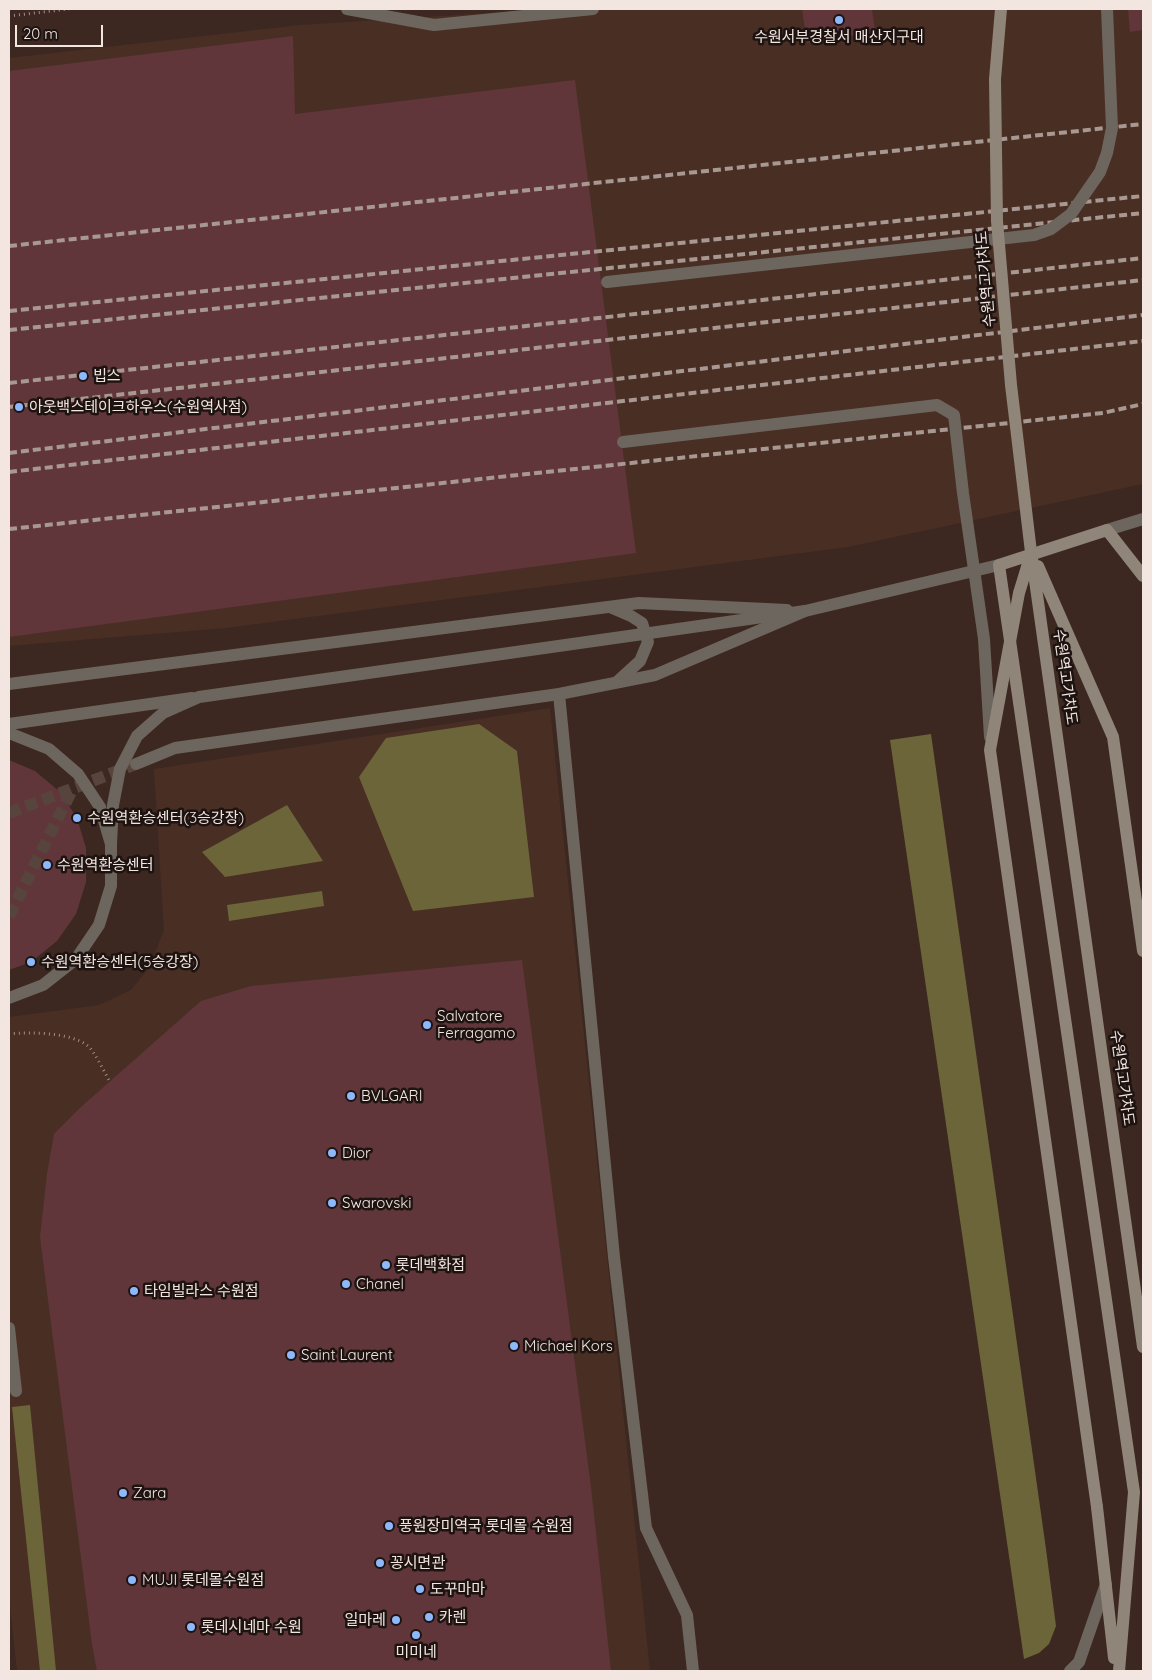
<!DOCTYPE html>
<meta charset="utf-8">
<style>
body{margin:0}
#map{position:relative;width:1152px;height:1680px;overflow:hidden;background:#3c2820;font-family:Quicksand,sans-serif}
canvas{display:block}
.frame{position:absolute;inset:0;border:10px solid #f3e5e0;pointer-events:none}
.scale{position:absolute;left:15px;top:25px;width:88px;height:22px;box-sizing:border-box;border:2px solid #f3e5e0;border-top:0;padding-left:6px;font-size:15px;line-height:18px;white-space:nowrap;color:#f3e5e0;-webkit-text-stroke:4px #1d1310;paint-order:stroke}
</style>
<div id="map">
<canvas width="1152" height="1680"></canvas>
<div class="frame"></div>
<div class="scale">20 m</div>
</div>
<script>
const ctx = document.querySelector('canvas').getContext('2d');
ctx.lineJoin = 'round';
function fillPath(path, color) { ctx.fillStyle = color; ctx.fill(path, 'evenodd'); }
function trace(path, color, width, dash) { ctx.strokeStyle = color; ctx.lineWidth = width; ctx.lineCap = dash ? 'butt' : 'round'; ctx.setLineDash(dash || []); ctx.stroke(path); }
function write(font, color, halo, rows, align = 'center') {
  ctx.font = font + ' Quicksand,"Noto Sans KR",sans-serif'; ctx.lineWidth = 5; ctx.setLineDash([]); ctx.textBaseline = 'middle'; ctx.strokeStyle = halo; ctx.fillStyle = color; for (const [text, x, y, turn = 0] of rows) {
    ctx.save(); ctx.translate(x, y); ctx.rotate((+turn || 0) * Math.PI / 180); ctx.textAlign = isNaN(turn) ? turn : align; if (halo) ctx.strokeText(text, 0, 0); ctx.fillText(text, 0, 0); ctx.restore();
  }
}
const built = new Path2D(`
 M551 9H1143V484L848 547 226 628 9 646V58L300 25Z
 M550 708 650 1671H17L9 1597V1017L99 1005 131 990 149 968 164 930 154 769Z`);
const forest = new Path2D(`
 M479 724 517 751 534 897 413 911 359 777 386 738Z
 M931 734 1046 1549 1056 1626 1049 1644 1039 1653 1024 1659 890 740Z
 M287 805 323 861 225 877 202 852Z
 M322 891 324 906 229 921 227 905Z
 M30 1405 56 1671H40L12 1407Z`);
const building = new Path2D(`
 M802 9H872L875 32 807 43Z
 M1128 9H1143V30L1130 32Z
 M293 36 295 114 575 80 636 553 9 637V71Z
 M9 760 35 771 59 791 77 818 86 848V882L76 914 57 941 31 962 9 970Z
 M522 960 591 1487 611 1671H97L92 1644 40 1237 47 1174 54 1134 81 1107 201 1001 251 986Z`);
const minorTunnel = new Path2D(`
 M9 813 136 764
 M9 916 73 788`);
const path = new Path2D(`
 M9 16 69 9
 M9 1034C29 1032 71 1032 88 1046 94 1051 105 1073 110 1082`);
const service = new Path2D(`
 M347 9 434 25 593 9
 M1107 530 1143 519
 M559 694 614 1257 646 1528 687 1615 693 1671
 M9 724 192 698
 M9 1328 16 1391
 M1070 1671 1079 1662 1106 1584`);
const minor = new Path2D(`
 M610 607 631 616 642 623 648 642 640 661 617 682
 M9 684 639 603 787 610
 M136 764 175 748 559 694 655 675 805 611 999 565`);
const secondary = new Path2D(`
 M1097 1507 1114 1658
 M1119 1671 1134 1492 999 565 1107 530 1143 576`);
const rail = new Path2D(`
 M9 246 1143 124
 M9 311 1143 196
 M9 330 1143 213
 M9 383 1143 258
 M9 407 1143 280
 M9 453 1143 315
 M9 472 1143 341
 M9 529 1103 413 1143 404`);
const serviceBridge = new Path2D(`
 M607 282 1034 235 1051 229 1071 214 1100 172 1107 153 1112 128 1107 9
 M623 442 937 405 954 415 963 493 984 639 990 737
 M9 733 49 749 78 774 100 807 111 844V886L99 925 76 959 43 985 9 998
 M111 844 113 805 120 769 137 736 163 713 199 697 805 611`);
const secondaryBridge = new Path2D(`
 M1001 9 995 79 997 221 1011 385 1031 552 1143 1347
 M1030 557 1019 593 990 750 1097 1507
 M1038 566 1113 737 1143 951`);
const markers = [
 [839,20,5,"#8db9fc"],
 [83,376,5,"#8db9fc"],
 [19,407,5,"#8db9fc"],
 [77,818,5,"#8db9fc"],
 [47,865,5,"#8db9fc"],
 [31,962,5,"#8db9fc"],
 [427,1025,5,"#8db9fc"],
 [351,1096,5,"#8db9fc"],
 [332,1153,5,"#8db9fc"],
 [332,1203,5,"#8db9fc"],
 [386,1265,5,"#8db9fc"],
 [346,1284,5,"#8db9fc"],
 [134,1291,5,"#8db9fc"],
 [514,1346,5,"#8db9fc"],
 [291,1355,5,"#8db9fc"],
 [123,1493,5,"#8db9fc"],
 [389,1526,5,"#8db9fc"],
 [380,1563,5,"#8db9fc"],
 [132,1580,5,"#8db9fc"],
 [420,1589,5,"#8db9fc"],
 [429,1617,5,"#8db9fc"],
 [396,1620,5,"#8db9fc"],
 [191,1627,5,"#8db9fc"],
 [416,1635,5,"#8db9fc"]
];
const poiNames = [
 ["수원서부경찰서 매산지구대",839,37,"center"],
 ["빕스",93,376],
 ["아웃백스테이크하우스(수원역사점)",29,407],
 ["수원역환승센터(3승강장)",87,818],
 ["수원역환승센터",57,865],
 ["수원역환승센터(5승강장)",41,962],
 ["Salvatore",437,1016],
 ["Ferragamo",437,1033],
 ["BVLGARI",361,1096],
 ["Dior",342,1153],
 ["Swarovski",342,1203],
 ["롯데백화점",396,1265],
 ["Chanel",356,1284],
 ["타임빌라스 수원점",144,1291],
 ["Michael Kors",524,1346],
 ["Saint Laurent",301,1355],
 ["Zara",133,1493],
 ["풍원장미역국 롯데몰 수원점",399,1526],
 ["꽁시면관",390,1563],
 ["MUJI 롯데몰수원점",142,1580],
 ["도꾸마마",430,1589],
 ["카렌",439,1617],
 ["일마레",386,1620,"right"],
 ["롯데시네마 수원",201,1627],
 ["미미네",416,1652,"center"]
];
const streetNames = [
 ["수원역고가차도",986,279,-95],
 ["수원역고가차도",1065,677,82],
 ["수원역고가차도",1122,1078,82]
];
fillPath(built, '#492e24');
fillPath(forest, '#6c653a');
fillPath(building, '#61363a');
trace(minorTunnel, '#57443d', 12, [12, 6]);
trace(path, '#9f8e88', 3, [1, 4]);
trace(service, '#6d665e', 12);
trace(minor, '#6d665e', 12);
trace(secondary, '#908579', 12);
trace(rail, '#a89892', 4, [8, 4]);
trace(serviceBridge, '#6d665e', 12);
trace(secondaryBridge, '#908579', 12);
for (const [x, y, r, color] of markers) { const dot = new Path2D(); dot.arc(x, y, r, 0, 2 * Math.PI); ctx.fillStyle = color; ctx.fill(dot); trace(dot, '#1d1310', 2); }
write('15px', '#f3e5e0', '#1d1310', poiNames, 'left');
write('15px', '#f3e5e0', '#1d1310', streetNames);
</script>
